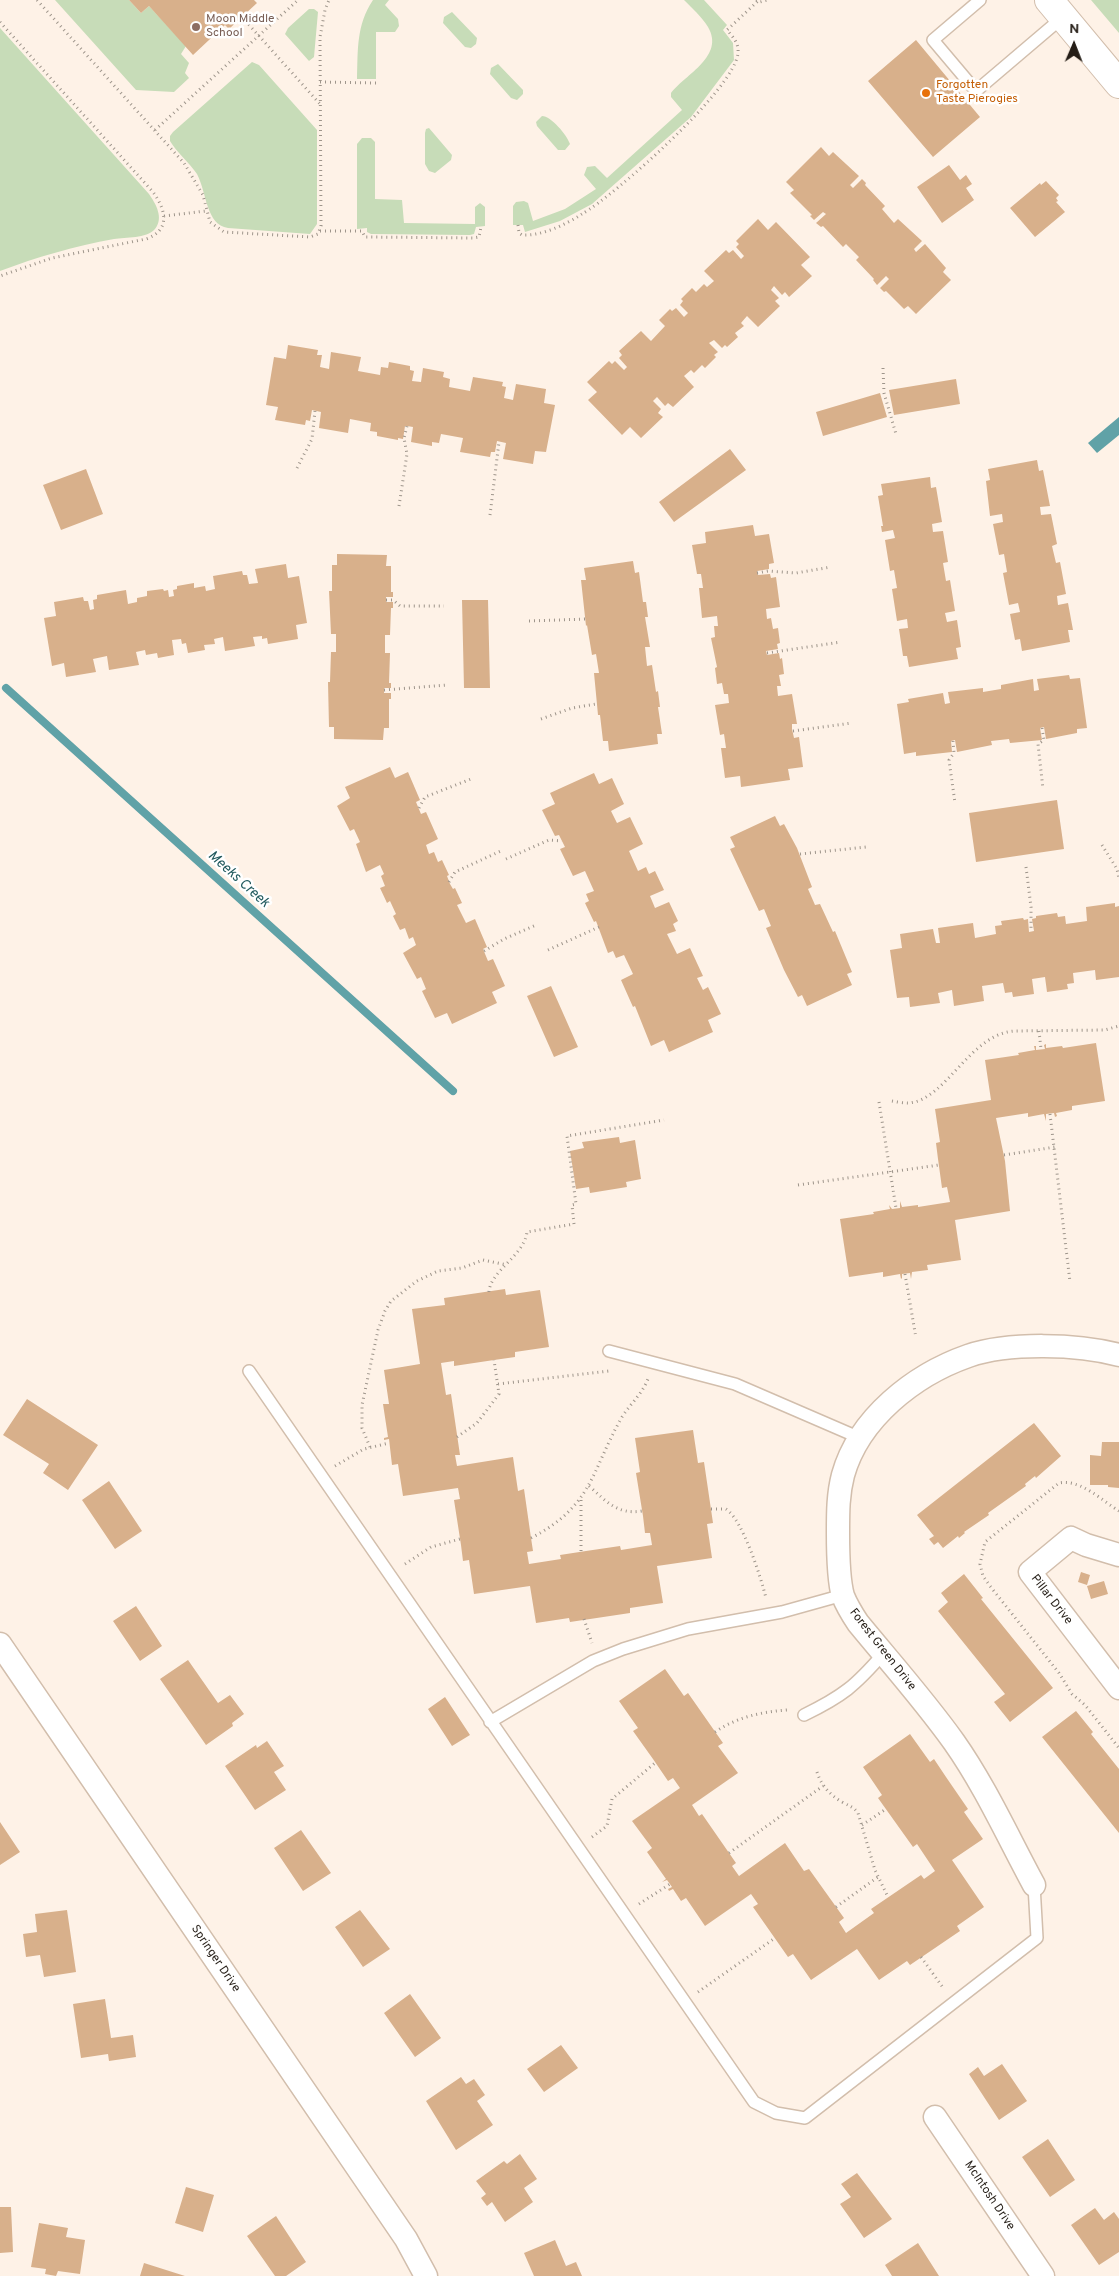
<!DOCTYPE html>
<style>
body{margin:0}
#map{position:relative;width:1119px;height:2276px;overflow:hidden;background:#fef2e7;font-family:Overpass,sans-serif}
canvas{display:block}
.north{position:absolute;left:1049px;top:20px;width:50px;height:50px;-webkit-text-stroke:4px #fff;paint-order:stroke;rotate:1deg;font-size:14px;font-weight:700;line-height:20px;text-align:center;color:#251e17}
.north::after{content:'';display:block;margin:auto;width:18px;height:22px;background:#251e17;clip-path:polygon(50% 0,100% 100%,50% 72%,0 100%)}
</style>
<div id="map">
<canvas width="1119" height="2276"></canvas>
<div class="north">N</div>
</div>
<script>
const ctx = document.querySelector('canvas').getContext('2d');
ctx.lineJoin = 'round';
function fillPath(path, color) { ctx.fillStyle = color; ctx.fill(path, 'evenodd'); }
function trace(path, color, width, dash) { ctx.strokeStyle = color; ctx.lineWidth = width; ctx.lineCap = dash ? 'butt' : 'round'; ctx.setLineDash(dash || []); ctx.stroke(path); }
function write(font, color, halo, rows, align = 'center') {
  ctx.font = font + ' Overpass,sans-serif'; ctx.lineWidth = 5; ctx.setLineDash([]); ctx.textBaseline = 'middle'; ctx.strokeStyle = halo; ctx.fillStyle = color; for (const [text, x, y, turn = 0] of rows) {
    ctx.save(); ctx.translate(x, y); ctx.rotate((+turn || 0) * Math.PI / 180); ctx.textAlign = isNaN(turn) ? turn : align; if (halo) ctx.strokeText(text, 0, 0); ctx.fillText(text, 0, 0); ctx.restore();
  }
}
const green = new Path2D(`
 M55 0H129L141 13 149 6 186 46 181 54 189 63 185 73 189 78 174 92 136 90Z
 M373 0H389L385 5 398 19 399 26 395 32H376V79H357C358 51 356 25 373 0Z
 M684 0H704L727 25 723 30 733 43 734 60 691 117 592 204 560 221 525 232 523 225H513V206L516 202 524 201 528 203 533 221 565 209 596 189 584 175 587 167 595 166 607 178 682 110 671 97V93C686 74 725 56 708 27 702 17 692 8 684 0Z
 M1091 0H1119V33Z
 M309 9H314L318 12 314 57 309 61 285 34 288 28Z
 M452 12 477 38 476 44 471 48 465 47 443 23 444 17Z
 M0 28 149 194C156 204 164 218 155 229 146 239 126 237 114 239 75 246 37 257 0 271Z
 M252 62 259 65 317 130V224L310 234 228 228C206 225 207 193 197 174 189 162 177 153 170 141V136L173 132Z
 M498 64 523 90V94L517 100 511 98 490 74 491 68Z
 M542 116C551 116 567 135 570 144L565 150H558L537 126 536 122Z
 M429 128 452 155 451 160 435 173 429 171 425 164V133L426 129Z
 M362 138H371L375 142V199L402 200 404 223 475 224V207L480 203 485 207V226L476 227 474 234 470 235 371 234 367 232V228L357 229V144Z`);
const water = new Path2D(`
 M1119 417V435L1097 453 1088 443Z`);
const stream = new Path2D(`
 M6 688 453 1091`);
const building = new Path2D(`
 M129 0H254L257 3 229 29 225 25 193 55 149 6 141 13Z
 M916 40 980 117 933 157 868 81Z
 M821 147 829 156 833 152 859 176 850 185 853 188 862 179 866 183 865 185 885 206 882 209 894 223 898 219 922 241 914 249 916 252 925 244 946 268 943 272 951 280 916 314 908 306 904 309 886 291 884 292 880 288 889 279 886 276 877 285 873 280 874 279 856 260 859 257 846 244 843 247 823 226 821 227 816 223 826 214 823 212 814 220 810 216 812 215 790 193 794 190 786 182Z
 M949 165 960 180 966 175 972 184 966 188 974 200 942 223 917 187Z
 M1046 181 1059 195 1056 198 1058 201 1056 202 1065 212 1035 237 1010 208 1040 183 1041 185Z
 M758 219 768 230 776 222 810 257 801 265 812 276 789 297 785 292 782 295 774 286 771 290 779 298 775 301 780 306 758 327 747 316 741 323 744 326 735 333 738 337 727 347 725 345 722 348 714 340 709 343 718 352 714 355 716 357 705 368 702 365 694 373 691 370 684 376 694 387 673 407 668 403 665 406 657 397 653 401 661 409 658 413 663 417 641 438 630 427 622 435 588 400 597 392 587 382 609 361 612 364 615 361 624 370 627 367 619 358 622 355 619 351 641 331 651 341 665 326 659 320 670 309 672 311 676 308 684 317 688 313 680 305 683 301 681 299 692 288 696 292 704 284 707 287 714 281 704 271 726 250 729 253 733 250 741 259 744 256 736 247 739 244 736 241Z
 M288 345 318 350 317 355H322L320 367 329 369 331 352 361 357 358 371 380 375 381 367 388 368 389 362 410 366V370L414 371 412 381 421 382 423 368 444 372 443 377 450 379 449 387 470 391 473 377 503 382 502 386 506 387 504 398 513 400 516 384 546 389 544 403 555 405 546 452 535 451 533 464 503 459 506 443 497 441 495 452H491L490 457 460 452 463 438 441 434 439 443 432 442V446L411 442 413 427 407 426H405L403 439 398 438V440L377 436V432L370 431 371 423 350 419 348 433 319 428 321 412 312 410 310 421 306 420 305 425 275 420 278 407 266 405 274 357 286 359Z
 M956 379 960 404 894 415 889 390Z
 M880 393 887 417 823 436 816 412Z
 M730 449 746 470 674 522 659 502Z
 M1037 460 1039 471 1043 470 1050 506 1040 507 1041 515 1051 514 1057 544 1052 546 1056 563 1060 562 1066 594 1057 596 1058 605 1068 603 1073 630H1068L1070 642 1022 651 1020 639 1015 640 1010 614 1020 612 1018 603 1009 605 1003 573 1007 572 1004 554 999 555 993 524 1003 522 1002 514 990 516 986 481 990 480 988 469Z
 M86 469 103 514 61 530 43 485Z
 M930 477 931 488 936 487 942 522 932 524 933 532 943 531 948 562 943 563 946 581 950 580 955 611 945 613 947 622 957 620 961 647 956 648 958 659 909 667 907 656H903L899 629 908 628 907 619 897 621 892 589 897 588 894 570 890 571 885 540 895 538 893 530 882 532 881 526H883L878 496 883 495 881 484Z
 M753 525 755 536 769 534 774 563 769 564V569L757 571 758 575 770 574 771 578 776 577 780 607 766 609 767 619 771 618 773 629 778 628 780 643 777 644 778 649 766 651 767 655 779 653 780 659 782 658 784 674 779 675 781 686H777L778 696 792 694 797 724H792V729L794 738 799 737 803 767 788 769 790 780 741 787 740 776 725 778 721 748H726L724 734 720 735 715 705 729 703 728 694H724L722 683 717 684 715 668 717 667 711 638 715 637 714 626H718L717 616 702 618 699 588H703L701 574H697L692 545 706 543 705 532Z
 M337 554 387 555 386 566H391V592H393V597H386V602H393V608H391L390 635H385V653H390L389 683H391V688H384V693H391V699H389V728H384L383 740 334 739V727H329L328 682H330L331 652H336V634H331L329 591H332V565H337Z
 M633 561 635 573 639 572 643 602H646L648 617H645L650 647H645L647 666 652 665 656 692 658 691 660 707H658L662 734H657L658 744 609 751 608 741H603L600 715H598L594 673H599L596 654 592 655 587 625 586 626 581 580H586L584 568Z
 M286 564 288 578 299 576 307 623 296 625 298 639 268 644 267 638 262 639V636L253 637 255 646 225 651 223 637 214 639 215 644 204 645 205 650 188 653 186 643 182 644 181 639 172 640 174 655 158 658 157 653 146 655 145 650 136 652 139 665 109 670 107 656 93 659 96 672 66 677 64 663 52 666 44 618 56 616 54 602 83 597 84 601H88L90 610 94 609 93 600 97 599V595L126 590 128 604 137 602V598L147 596V591L163 589 164 591 168 590 169 597 174 596 173 590 177 589V586L194 583V588L205 586 206 591 215 589 213 576 242 571 243 575H247L249 584 258 583 255 569Z
 M462 600H488L490 688H464Z
 M1069 675 1070 679 1080 678 1087 728 1077 729V733L1046 739 1044 727 1040 728 1042 740 1010 743 1009 739 991 741 992 745 957 752 955 740 951 741 952 752 916 756V752L904 754 897 704 909 702 908 699 943 693 945 704 950 703 948 692 983 688V692L1001 689V685L1033 679 1034 691 1039 690 1037 679Z
 M390 767 395 778 408 772 420 800 416 802 421 814 426 812 438 839 426 845 429 854 434 852 438 862 442 860 449 875 447 876 450 884 453 889 455 888 462 903 457 905 466 923 475 919 487 947 483 949 488 961 493 959 505 986 492 992 497 1003 452 1024 447 1013 435 1018 422 991 426 989 421 977 417 979 403 953 416 945 413 937 409 939 405 928 400 930 393 916 396 914 390 901 387 903 380 888 385 886 381 876 384 874 380 865 366 872 356 844 360 842 354 829 350 831 337 806 350 798 345 787Z
 M594 773 599 784 612 778 624 804 611 811 617 823 630 817 643 844 629 851 638 871 646 867 649 874 655 871 664 890 650 896 655 908 669 902 678 921 673 924 676 931 667 934 677 954 690 948 703 976 697 978 703 990 708 987 721 1014 708 1020 713 1032 669 1052 664 1040 651 1046 635 1006 633 1007 621 980 633 974 624 955 616 958 613 951 608 953 596 921 594 922 585 903 589 901 586 894 594 891 585 871 573 876 560 849 565 847 559 835 555 836 542 810 555 804 550 793Z
 M1057 800 1064 849 976 862 969 813Z
 M775 816 780 826 784 824 797 848 812 887 808 889 815 905 820 904 833 932 835 931 852 972 847 974 852 985 807 1006 802 995 798 997 784 970 766 928 771 926 764 909 759 911 730 849 735 847 730 837Z
 M1115 903V907L1119 906V977L1096 980 1095 970 1073 973 1074 983 1067 984 1068 989 1047 992 1045 977 1032 979 1034 994 1013 997 1012 992 1005 993 1003 983 982 986 984 1001 954 1006 952 990 938 993 940 1003 910 1007 909 997 897 998 890 950 902 948 900 934 933 929 936 943H940L938 928 973 923 975 938 996 934 995 926 1002 925 1001 921 1023 918 1024 920 1028 919 1029 932 1034 931 1032 919 1036 918V916L1057 913 1058 917 1065 916 1066 924 1087 921 1086 907Z
 M551 986 578 1047 554 1057 527 996Z
 M1096 1043 1105 1101 1072 1106V1110L1056 1113 1057 1116 1055 1117 1054 1113 1046 1114V1121L1044 1114 1028 1117V1113L996 1118 1005 1161 1010 1211 955 1220 961 1260 927 1265 928 1270 912 1272 911 1279 910 1273 902 1274V1278L901 1279 900 1274 883 1277V1272L849 1277 840 1219 874 1214 873 1212 890 1209 889 1205 892 1209 900 1208V1201L902 1207 918 1205V1207L950 1202 947 1187 942 1188 938 1159 936 1143 940 1142 935 1109 991 1100 985 1060 1019 1055 1018 1053 1035 1050 1034 1046H1036V1050L1045 1049 1044 1045 1046 1044V1048L1062 1046 1063 1048Z
 M619 1137 620 1143 635 1140 641 1179 626 1182 627 1187 590 1193 589 1187 576 1189 570 1151 584 1148 582 1142Z
 M505 1289 506 1295 540 1290 549 1347 515 1352V1357L494 1360 454 1366V1361L441 1363 446 1395 451 1394 460 1455H455L457 1466 513 1457 518 1491 524 1489 531 1538 533 1551 527 1552 529 1564 561 1559 560 1555 586 1551 620 1546 621 1550 652 1545 650 1533H645L643 1516 636 1473 640 1472 635 1438 693 1430 698 1463 704 1462 713 1523 707 1524 712 1558 657 1566 663 1603 630 1608V1613L570 1622 569 1618 536 1623 530 1586 474 1594 469 1560 463 1561 461 1545 454 1500 460 1499 458 1488 403 1496 398 1464 392 1465 389 1439 384 1440V1438L388 1437 383 1404H389L384 1370 420 1364 412 1309 445 1305 444 1298Z
 M27 1399 98 1445 68 1490 43 1473 49 1464 3 1435Z
 M1034 1423 1061 1456 1036 1478 1035 1476 1025 1484 1026 1486 988 1513 989 1515 964 1532 965 1533 959 1538 958 1536 943 1548 938 1542 934 1545 929 1539 934 1536 917 1515Z
 M1102 1442H1119V1488L1108 1487V1485H1090V1455L1101 1456Z
 M109 1481 142 1531 115 1549 82 1500Z
 M1081 1572 1090 1575 1087 1585 1078 1582Z
 M964 1574 983 1598 981 1599 1053 1688 1010 1722 994 1702 1005 1694 938 1611 948 1602 941 1593Z
 M1104 1581 1108 1594 1091 1599 1087 1586Z
 M136 1606 162 1646 140 1661 113 1621Z
 M188 1660 218 1703 230 1695 244 1714 232 1723 233 1726 206 1745 160 1679Z
 M665 1669 684 1696 688 1693 723 1743 718 1746 738 1773 692 1805 699 1816 702 1814 736 1863 732 1866 739 1876 785 1843 804 1871 809 1869 844 1918 839 1922 846 1933 874 1913 871 1909 921 1875 924 1879 935 1871 917 1844 913 1847 878 1798 882 1795 863 1767 910 1734 930 1762 934 1759 946 1777 968 1809 964 1812 983 1839 952 1860 984 1907 957 1926 960 1931 910 1965 907 1961 879 1980 857 1949 811 1980 793 1954 788 1957 753 1907 758 1904 751 1894 705 1926 686 1898 681 1901 673 1889 669 1891 668 1889 672 1887 667 1880 662 1882 666 1879 647 1852 652 1848 632 1821 680 1788 673 1778 668 1781 653 1759 633 1731 638 1728 619 1701Z
 M445 1697 470 1735 452 1746 428 1709Z
 M1076 1711 1093 1732 1091 1734 1119 1769V1833L1042 1737Z
 M267 1741 284 1766 274 1772 286 1790 255 1810 225 1766 256 1745 257 1748Z
 M0 1822 20 1852 0 1865Z
 M301 1830 331 1873 303 1891 274 1848Z
 M67 1910 76 1972 44 1977 40 1955 26 1957 23 1934 37 1932 35 1914Z
 M360 1910 390 1949 363 1967 335 1927Z
 M410 1994 441 2038 415 2057 384 2013Z
 M105 1999 111 2038 133 2035 136 2057 109 2061 108 2054 81 2058 73 2004Z
 M561 2045 578 2068 544 2092 527 2069Z
 M1002 2064 1027 2101 999 2120 969 2074 978 2067 984 2076Z
 M461 2077 466 2084 474 2079 485 2095 477 2101 493 2125 456 2150 426 2101Z
 M1048 2139 1075 2180 1050 2197 1022 2157Z
 M520 2154 537 2179 524 2188 533 2202 505 2222 492 2202 487 2206 481 2198 486 2194 476 2181 504 2161 507 2164Z
 M857 2173 892 2219 864 2238 840 2204 851 2197 841 2184Z
 M186 2187 214 2195 203 2232 175 2223Z
 M0 2207H11L13 2252 0 2253Z
 M1095 2208 1104 2220 1114 2212 1119 2219V2252L1099 2265 1071 2225Z
 M276 2216 306 2262 286 2276H275L247 2236Z
 M39 2223 68 2228 66 2237 85 2240 80 2274 58 2271 56 2276 45 2274 46 2269 31 2267Z
 M555 2240 566 2266 576 2262 582 2276H534L524 2253Z
 M918 2243 939 2276H892L885 2265Z
 M144 2263 185 2276H140Z`);
const path = new Path2D(`
 M37 0 184 163 203 195 210 222 224 232 310 237 318 234 321 226 320 37 325 10 329 0
 M756 0 760 2 767 0
 M242 17 320 104
 M0 22 153 192C166 210 171 230 146 239L52 258 0 276
 M320 82 376 83
 M155 130 298 0
 M164 216 206 211
 M518 225 519 233 522 235C542 236 565 225 582 214 615 195 735 89 738 53 739 43 733 37 727 30L758 1
 M320 231H362L365 237H368L473 238 479 237 481 227
 M883 368 884 393 896 434
 M297 468 312 439 315 411
 M399 506 407 454 404 438 407 426
 M490 515 499 442
 M757 573 768 571 796 573 831 567
 M386 600H393L400 606H444
 M529 621 587 619
 M767 653 841 642
 M384 690 447 685
 M541 719 572 708 596 704
 M1042 728 1044 740 1038 744 1043 789
 M793 731 852 723
 M953 741 954 753 949 760 955 803
 M419 808 425 797 471 779
 M1102 845 1117 869 1119 879
 M800 854 866 847
 M506 859 549 840 562 841
 M1026 867 1031 907V931
 M449 882 455 872 503 850
 M548 950 599 927
 M484 951 504 939 536 925
 M1039 1031 1041 1049
 M892 1101C897 1102 903 1103 908 1103 946 1101 970 1033 1015 1031L1105 1030 1119 1026
 M879 1102 896 1208
 M1050 1114 1070 1282
 M1004 1155 1055 1147
 M798 1185 939 1165
 M905 1274 916 1338
 M489 1292C490 1271 524 1256 527 1232L574 1224 572 1205 576 1204 567 1136 664 1120
 M498 1384 609 1371
 M457 1437 477 1423 499 1394 494 1360
 M370 1447 362 1428V1405L378 1330 385 1311 391 1301 417 1281 438 1271 462 1268 483 1260 507 1265
 M335 1466 364 1449 389 1443
 M589 1486C606 1501 617 1515 642 1511
 M581 1500V1551
 M711 1509H726C743 1520 761 1578 766 1598
 M1119 1511C1101 1500 1081 1479 1059 1483L985 1542 980 1564 983 1576 990 1586 1059 1673 1072 1694 1085 1705 1119 1748
 M531 1538C593 1506 591 1471 622 1417 631 1403 642 1394 648 1379
 M405 1564 431 1547 460 1539
 M584 1619 592 1643
 M715 1732C737 1717 761 1712 787 1710
 M817 1772C821 1785 830 1795 842 1802 849 1806 854 1807 858 1813L875 1870 888 1897
 M862 1825 886 1809
 M592 1837 607 1826 612 1799 655 1763
 M729 1853 823 1786
 M639 1904 670 1884
 M836 1907 878 1877
 M921 1957 944 1989
 M698 1992 775 1938`);
const lane = new Path2D(`
 M980 0 933 40 976 91 1063 17
 M609 1351 735 1384 860 1438
 M249 1371 754 2102 776 2113 805 2118 1037 1938 1034 1885
 M804 1715C843 1696 855 1686 883 1654
 M490 1722 593 1661 623 1649 688 1629 782 1612 843 1595`);
const street = new Path2D(`
 M1119 1555 1086 1545 1071 1538 1030 1572 1119 1688
 M0 1644 406 2239 426 2276
 M1034 1885C1008 1837 985 1786 954 1742 924 1700 890 1662 858 1623 852 1614 847 1606 843 1596 838 1579 838 1550 838 1532 838 1512 838 1494 843 1475 859 1418 914 1375 968 1356 1009 1342 1078 1344 1119 1355
 M935 2117 1043 2276`);
const secondary = new Path2D(`
 M1049 0 1119 84`);
const markers = [
 [196,27,5,"#8d6e63"],
 [926,93,5,"#e8710a"]
];
const educationNames = [
 ["Moon Middle",206,20],
 ["School",206,34]
];
const foodNames = [
 ["Forgotten",936,86],
 ["Taste Pierogies",936,100]
];
const streetNames = [
 ["Pillar Drive",1051,1600,52],
 ["Forest Green Drive",882,1650,52],
 ["Springer Drive",215,1959,56],
 ["McIntosh Drive",989,2196,56]
];
const waterNames = [
 ["Meeks Creek",238,880,42]
];
fillPath(green, '#c7dcb8');
fillPath(water, '#60a2a7');
trace(stream, '#60a2a7', 8);
fillPath(building, '#d8b08b');
trace(lane, '#d2beac', 14);
trace(street, '#d2beac', 25);
trace(secondary, '#d2beac', 30);
trace(path, '#9e958b', 3, [1, 4]);
trace(lane, '#fff', 11);
trace(street, '#fff', 22);
trace(secondary, '#fff', 28);
for (const [x, y, r, color] of markers) { const dot = new Path2D(); dot.arc(x, y, r, 0, 2 * Math.PI); ctx.fillStyle = color; ctx.fill(dot); trace(dot, '#fff', 2); }
write('12px', '#785e54', '#fff', educationNames, 'left');
write('12px', '#c56008', '#fff', foodNames, 'left');
write('12px', '#251e17', '#fff', streetNames);
write('italic 14px', '#20595d', '#fff', waterNames);
</script>
